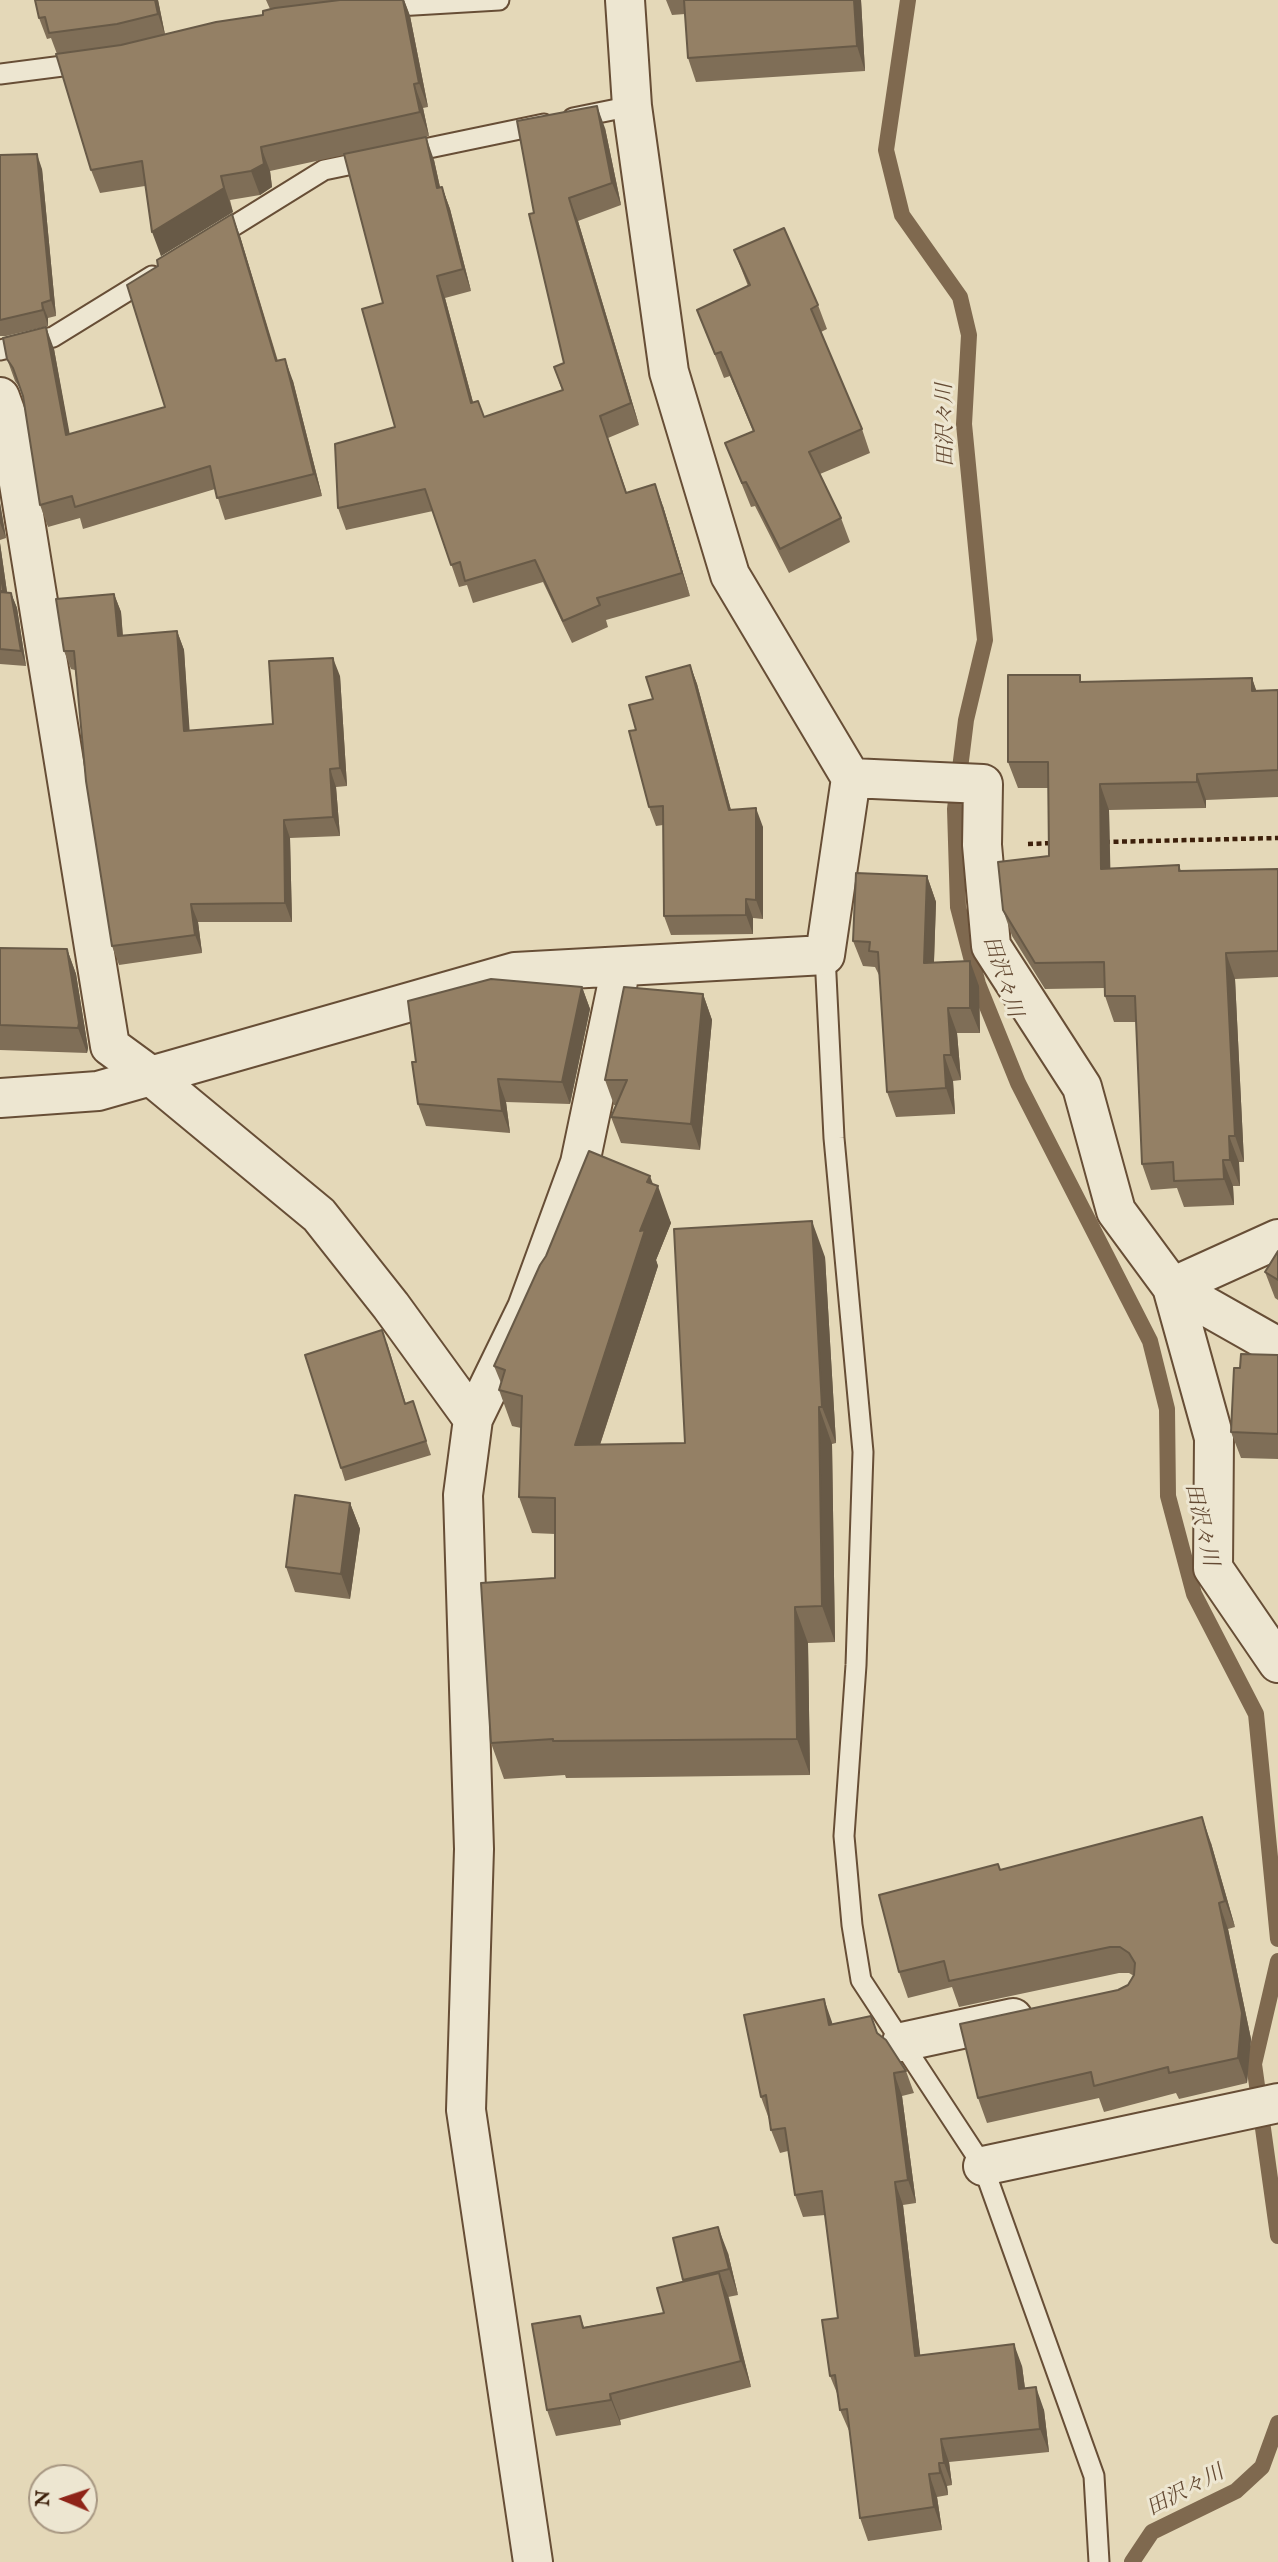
<!DOCTYPE html>
<meta charset="utf-8">
<style>
body{margin:0}
#map{position:relative;width:1278px;height:2562px;overflow:hidden;background:#e4d8b8;font-family:"IM FELL English",serif}
canvas{display:block}
.north{position:absolute;left:28px;top:2464px;width:70px;height:70px;box-sizing:border-box;background:#ede6d1;border:2px solid #a79782;border-radius:50%;rotate:272deg;font-size:19px;font-weight:700;line-height:28px;text-align:center;color:#3d200b}
.north::after{content:'';display:block;margin:auto;width:24px;height:32px;background:#8f2418;clip-path:polygon(50% 0,100% 100%,50% 72%,0 100%)}
</style>
<div id="map">
<canvas width="1278" height="2562"></canvas>
<div class="north">N</div>
</div>
<script>
const ctx = document.querySelector('canvas').getContext('2d');
ctx.lineJoin = 'round';
function trace(path, color, width, dash) { ctx.strokeStyle = color; ctx.lineWidth = width; ctx.lineCap = dash ? 'butt' : 'round'; ctx.setLineDash(dash || []); ctx.stroke(path); }
function fillPath(path, color) { ctx.fillStyle = color; ctx.fill(path, 'evenodd'); }
function write(font, color, halo, rows, align = 'center') {
  ctx.font = font + ' "IM FELL English","Noto Serif JP",serif'; ctx.lineWidth = 6; ctx.setLineDash([]); ctx.textBaseline = 'middle'; ctx.strokeStyle = halo; ctx.fillStyle = color; for (const [text, x, y, turn = 0] of rows) {
    ctx.save(); ctx.translate(x, y); ctx.rotate((+turn || 0) * Math.PI / 180); ctx.textAlign = isNaN(turn) ? turn : align; if (halo) ctx.strokeText(text, 0, 0); ctx.fillText(text, 0, 0); ctx.restore();
  }
}
const stream = new Path2D(`
 M908 0 886 150 902 215 960 297 969 335 964 424 985 640 966 720 955 809 958 907 978 984 1018 1083 1150 1341 1167 1409 1168 1496 1194 1594 1256 1714 1278 1939
 M1278 1961 1254 2064 1278 2236
 M1132 2562 1152 2532 1236 2491 1262 2467 1278 2423`);
const path = new Path2D(`
 M1105 842 1278 838
 M1028 844 1055 843`);
const service = new Path2D(`
 M380 7 499 0
 M0 74 86 63
 M573 118 632 106
 M405 153 544 124
 M216 237 324 170 372 160
 M0 350 53 337 152 276
 M825 955 834 1138 863 1452 856 1665 844 1836 852 1925 861 1980 983 2166 1094 2476 1099 2562`);
const minor = new Path2D(`
 M0 397 9 422 110 1046 151 1076 319 1215 391 1306 473 1419
 M851 778 983 784 982 845 991 946 1082 1087 1116 1211 1172 1287 1278 1239
 M0 1098 98 1091 515 972 825 955 851 778 730 575 669 372 632 106 625 0
 M1172 1287 1214 1438 1213 1568 1278 1663
 M1172 1287 1278 1347
 M902 2042 1013 2018
 M983 2166 1278 2103
 M533 2562 466 2110 474 1849 463 1495 473 1419 527 1308 580 1163 621 967`);
const wall = new Path2D(`
 M158 0 165 34 263 15 270 9 266 0H404L410 16 428 107 423 108 429 136 347 154 434 160 440 187H442L450 209 471 291 445 298 473 402 484 417 562 390 554 367 564 363 534 213 605 128 621 205 578 221 639 425 608 438 627 493 663 506 690 596 606 620 608 627 572 643 543 582 473 603 467 585 459 587 433 511 346 530 338 508 395 427 383 303 344 155 270 171 272 187 260 195 230 200 233 212 161 256 145 186 100 193 91 170 57 54 51 38 47 39 39 18Z
 M666 0H861L865 71 696 82 688 58 685 14 672 15Z
 M0 155 42 169 56 316 48 318V326L6 336H0Z
 M240 236 278 361 293 381 322 496 225 520 215 489 83 529 80 518 48 527 40 505 23 396 20 388 15 381 7 359 54 349 69 434 165 407Z
 M734 250 818 305 827 329 821 332 862 429 870 453 820 474 841 518 850 542 789 573 755 506 751 507 725 443 753 431 730 376 724 378 697 310 748 286Z
 M0 503 6 538 0 540Z
 M0 543 7 592 11 593 17 608 26 666 0 664Z
 M114 594 121 612 123 636 177 631 184 650 189 731 273 724 340 676 347 786 336 787 340 836 290 838 292 922H198L202 953 119 965 112 946 75 670 71 669 64 651Z
 M690 665 697 684 731 810 763 827V919L753 918V934L671 935 664 916 663 825 656 826 649 807 636 730 653 699Z
 M1252 678 1256 691 1278 690V797L1206 800V808L1109 810 1110 869 1179 865 1181 871 1278 869V977L1235 979 1244 1162H1239L1240 1186H1233L1234 1205 1184 1207 1177 1188 1151 1190 1142 1164 1136 1022H1114L1105 996V988L1045 989 1012 936 1003 910 1049 856 1048 788H1018L1008 762 1082 682Z
 M927 876 936 902 934 962 979 986 980 1033H957L961 1080 953 1081 955 1114 896 1117 887 1092 880 977 875 967 863 966 853 941Z
 M0 948 67 949 76 974 88 1048 87 1053 0 1050Z
 M582 987 590 1009 570 1104 506 1102 510 1133 426 1126 418 1104Z
 M703 994 712 1020 700 1150 621 1143 611 1117 616 1105H614L605 1080Z
 M653 1184 671 1223 656 1260 658 1266 600 1445 685 1443 825 1257 836 1443 832 1444 835 1642 808 1643 810 1775 566 1778 565 1775 504 1779 491 1743 555 1578V1534L532 1533 519 1497 521 1428 512 1426 499 1390 501 1383 494 1366Z
 M1278 1251V1300L1275 1298 1265 1272Z
 M387 1343 406 1404 413 1401 431 1455 345 1481 341 1468Z
 M1278 1355V1459L1241 1458 1231 1432 1240 1368Z
 M350 1503 360 1529 350 1599 295 1592 286 1567Z
 M1211 1843 1235 1927 1228 1929 1251 2039 1247 2083 1179 2099 1176 2093 1104 2112 1099 2098 987 2123 978 2098 1118 1990 1128 1985 1134 1976 1129 1973H1119L959 2007 952 1987 908 1998 899 1972 1000 1870Z
 M871 2016 878 2034 906 2071 914 2093 902 2096 916 2203 903 2205 920 2355 1022 2366 1025 2388 1044 2410 1049 2452 949 2462 952 2485 947 2486 948 2495 937 2497 942 2530 868 2541 860 2518 850 2433 840 2410 839 2398 830 2376 838 2318 825 2215 803 2217 795 2195 788 2151 780 2153 771 2130 770 2119H769L761 2097 832 2024Z
 M673 2238 728 2253 738 2295 728 2297 751 2387 620 2420 621 2425 556 2436 547 2410 580 2316 584 2327 664 2313 684 2282Z`);
const shadedWall = new Path2D(`
 M155 0H158L165 35 158 14Z
 M403 0H404L410 16 428 107 419 83Z
 M854 0H861L865 71 857 46Z
 M414 84 423 108 429 136 420 112Z
 M597 106 605 128 621 205 612 183Z
 M426 137 434 160 445 210 437 188Z
 M261 147 270 171 272 187 260 195 251 171Z
 M37 154 42 169 56 316 51 300Z
 M221 176 233 212 161 256 152 232Z
 M442 187 450 209 471 291 463 269Z
 M569 198 578 221 639 425 631 403Z
 M232 214 240 236 284 383 276 361Z
 M437 276 445 298 479 425 471 403Z
 M42 303 48 318V326L43 310Z
 M46 327 54 349 74 457 66 435Z
 M285 359 293 381 322 496 314 474Z
 M655 484 663 506 690 596 682 573Z
 M0 503 6 538 0 523Z
 M0 543 9 606 3 591 0 568Z
 M11 593 17 608 26 666 21 651Z
 M114 594 121 612 124 654 118 636Z
 M177 631 184 650 191 750 184 731Z
 M333 658 340 676 347 786 340 768Z
 M690 665 697 684 736 829 729 810Z
 M1252 678 1261 704 1252 691Z
 M330 769 336 787 340 836 333 817Z
 M1197 774 1206 800V808L1197 782Z
 M1100 784 1109 810 1111 895 1101 869Z
 M756 808 763 827V919L756 900Z
 M284 820 290 838 292 922 285 903Z
 M927 876 936 902 933 988 924 963Z
 M746 899 753 918V934L746 915Z
 M191 904 198 922 202 953 195 935Z
 M67 949 76 974 88 1048 87 1053 78 1028Z
 M1226 953 1235 979 1244 1162 1235 1136Z
 M970 961 979 986 980 1033 970 1008Z
 M582 987 590 1009 570 1104 562 1082Z
 M703 994 712 1020 700 1150 691 1124Z
 M948 1008 957 1033 961 1080 951 1055Z
 M944 1055 953 1081 955 1114 946 1088Z
 M498 1079 506 1102 510 1133 502 1111Z
 M1229 1136 1239 1162 1240 1186 1230 1160Z
 M1223 1160 1233 1186 1234 1205 1224 1179Z
 M650 1176 656 1192 658 1186 671 1223 656 1260 658 1266 588 1481 575 1445 640 1231 647 1182Z
 M812 1221 825 1257 836 1443 822 1407Z
 M819 1407 832 1444 835 1642 822 1606Z
 M350 1503 360 1529 350 1599 341 1574Z
 M795 1607 808 1643 810 1775 797 1739Z
 M1202 1817 1211 1843 1235 1927 1225 1901Z
 M1219 1903 1228 1929 1251 2039 1247 2083 1238 2058Z
 M824 1999 832 2022 837 2047 829 2025Z
 M894 2073 902 2096 916 2203 908 2180Z
 M895 2182 903 2205 923 2379 915 2356Z
 M718 2227 728 2253 738 2295 729 2269Z
 M719 2273 729 2298 751 2387 741 2361Z
 M1014 2344 1022 2366 1028 2412 1019 2389Z
 M1036 2387 1044 2410 1049 2452 1040 2429Z
 M610 2394 620 2420 621 2425 611 2400Z
 M941 2439 949 2462 952 2485 944 2463Z
 M939 2463 947 2486 948 2495 940 2473Z
 M929 2474 937 2497 942 2530 934 2507Z`);
const building = new Path2D(`
 M35 0H155L158 14 117 24 49 33 45 17 39 18Z
 M340 0H403L419 83 414 84 420 112 261 147 264 164 251 171 221 176 224 188 152 232 142 161 91 170 56 54 121 45 216 22 263 15V11L275 8Z
 M684 0H854L857 46 688 58Z
 M597 106 612 183 569 198 631 403 600 416 626 493 655 484 682 573 597 598 600 605 563 621 535 560 465 581 460 562 451 565 425 489 338 508 335 444 395 427 362 309 383 303 344 154 426 137 437 188 442 187 463 269 437 276 471 403 478 401 484 417 563 390 554 367 564 363 529 214 534 213 517 121Z
 M37 154 51 300 42 303 43 310 0 320V155Z
 M232 214 276 361 285 359 314 474 217 498 210 466 75 507 72 496 40 505 23 396 13 368 7 359 3 338 46 327 66 435 165 407 127 285 158 266 157 260Z
 M784 228 818 305 811 309 862 429 809 452 841 518 780 549 746 482 742 483 725 443 754 431 721 352 715 354 697 310 750 285 734 250Z
 M0 568 3 591H0Z
 M0 592 11 593 21 651 0 649Z
 M114 594 118 636 177 631 184 731 273 724 269 661 333 658 340 768 330 769 333 817 284 820 285 903 191 904 195 935 112 946 86 781 74 651H64L56 599Z
 M690 665 729 810 756 808V900L746 899V915L664 916 663 806 649 807 629 731 636 730 629 705 653 699 646 677Z
 M1008 675H1080V682L1252 678V691L1278 690V770L1197 774V782L1100 784 1101 869 1179 865V871L1278 869V951L1226 953 1235 1136H1229L1230 1160H1223L1224 1179 1174 1181 1173 1162 1142 1164 1135 996H1105L1104 962 1035 963 1003 910 998 862 1049 856 1048 762H1008Z
 M856 873 927 876 924 963 970 961V1008H948L951 1055H944L946 1088 887 1092 878 952 869 951 870 942 853 941Z
 M0 948 67 949 79 1023 78 1028 0 1025Z
 M491 979 582 987 562 1082 498 1079 502 1111 418 1104 412 1062H416L408 1001Z
 M624 987 703 994 691 1124 611 1117 627 1080H605Z
 M589 1151 650 1176 647 1182 658 1186 640 1231 645 1230 575 1445 685 1443 674 1229 812 1221 822 1407H819L822 1606 795 1607 797 1739 553 1741V1739L491 1743 481 1583 555 1578V1498L519 1497 522 1396 499 1390 505 1370 494 1366 540 1265 546 1256Z
 M1278 1251V1280L1265 1272Z
 M382 1330 405 1404 413 1401 426 1441 341 1468 305 1355Z
 M1241 1354 1278 1355V1434L1231 1432 1234 1368H1240Z
 M295 1495 350 1503 341 1574 286 1567Z
 M1202 1817 1225 1901 1219 1903 1242 2013 1238 2058 1169 2073 1168 2067 1094 2086 1091 2072 978 2098 960 2024 1118 1990 1128 1985 1134 1975 1135 1963 1129 1953 1120 1947H1110L949 1981 944 1961 899 1972 879 1895 998 1864 1000 1870Z
 M824 1999 829 2025 871 2016 877 2033 886 2040 906 2071 894 2073 908 2180 895 2182 915 2356 1014 2344 1019 2389 1036 2387 1040 2429 941 2439 944 2463H939L940 2473 929 2474 934 2507 860 2518 847 2409 840 2410 835 2375 830 2376 822 2320 838 2318 822 2191 795 2195 785 2128 771 2130 766 2095 761 2097 744 2015Z
 M718 2227 729 2269 683 2280 673 2238Z
 M719 2273 741 2361 610 2394 611 2400 547 2410 532 2324 580 2316 583 2328 664 2313 657 2288Z`);
const waterNames = [
 ["田沢々川",947,425,-91],
 ["田沢々川",1001,977,72],
 ["田沢々川",1200,1525,77],
 ["田沢々川",1186,2492,-28]
];
trace(stream, '#7f694f', 16);
trace(service, '#674e36', 23);
trace(minor, '#674e36', 42);
trace(path, '#3d200b', 4.5, [5, 3.5]);
trace(service, '#ede6d1', 19);
trace(minor, '#ede6d1', 38);
fillPath(wall, '#7f6e57');
fillPath(shadedWall, '#685a47');
fillPath(building, '#948065');
trace(building, '#685a47', 2);
write('italic 21px', '#644a33', '#ede6d1', waterNames);
</script>
